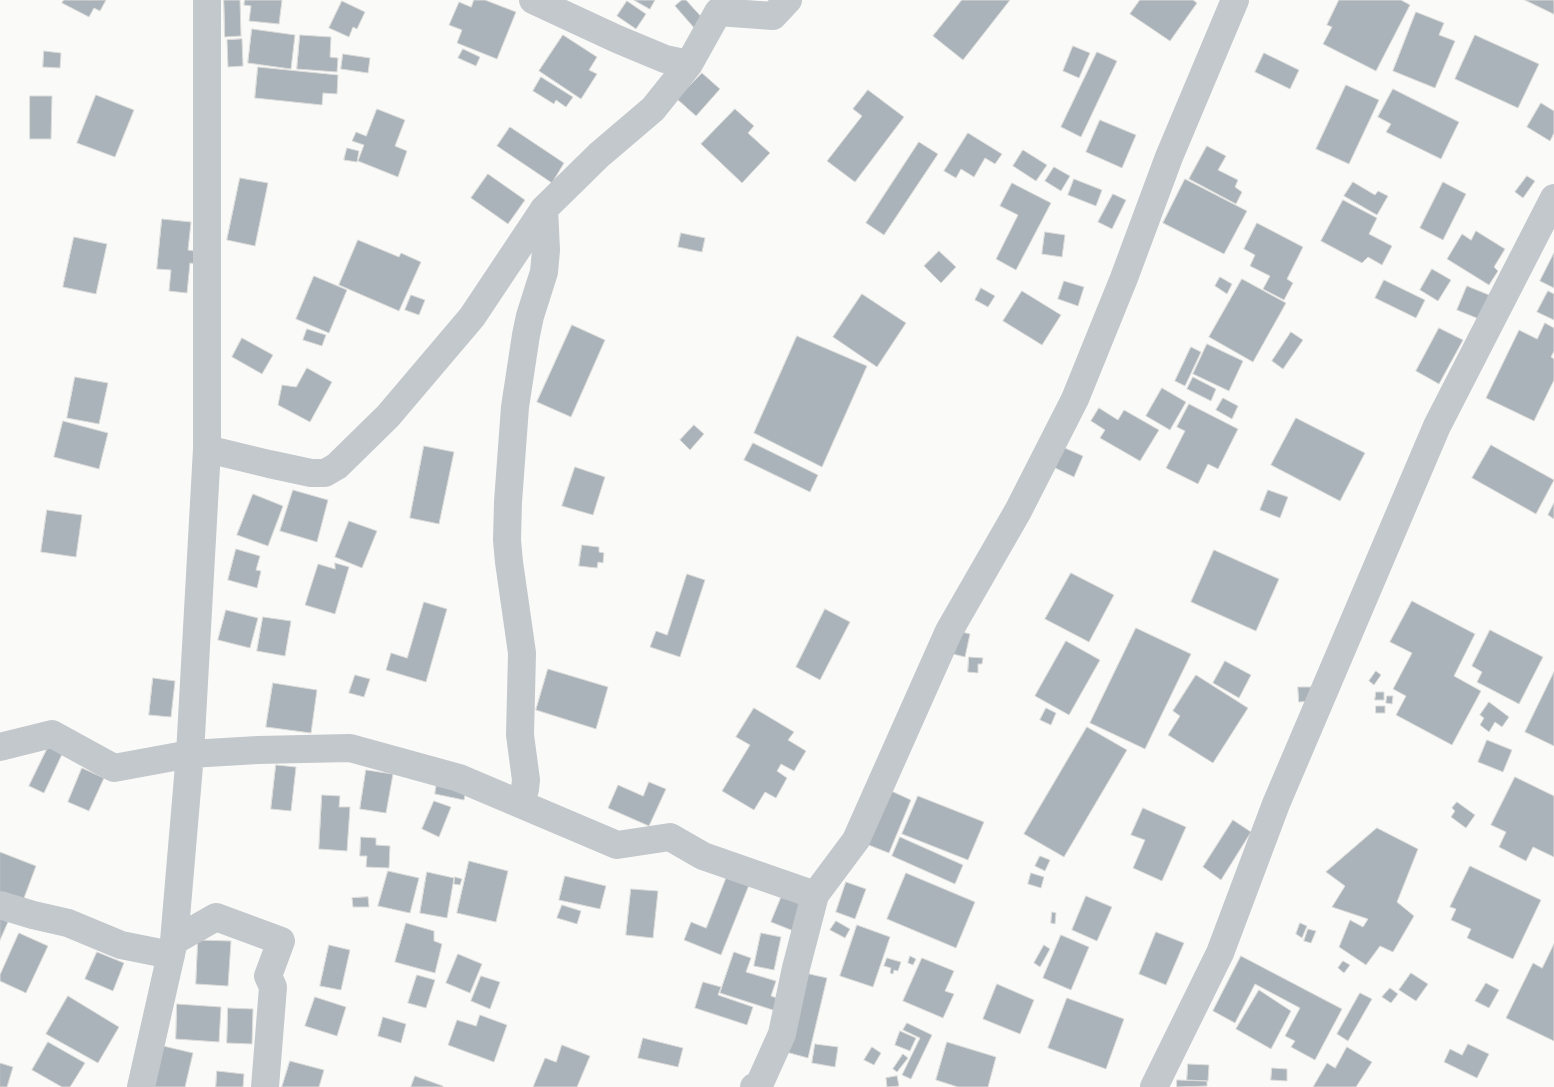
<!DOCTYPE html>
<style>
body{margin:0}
canvas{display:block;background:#fafaf8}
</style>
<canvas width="1554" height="1087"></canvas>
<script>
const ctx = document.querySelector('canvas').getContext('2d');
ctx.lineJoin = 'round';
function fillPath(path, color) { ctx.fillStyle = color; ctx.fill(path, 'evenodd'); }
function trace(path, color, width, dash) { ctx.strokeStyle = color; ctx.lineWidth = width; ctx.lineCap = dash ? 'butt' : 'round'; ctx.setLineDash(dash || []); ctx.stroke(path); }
const building = new Path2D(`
 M64 0H106L100 11 94 8 89 17 62 3Z
 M224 0H240L241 36 225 37Z
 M245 0H282L279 24 249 21 251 6 244 5Z
 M474 0H485L516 12 497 59 457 43 462 30 449 25 459 2 471 7Z
 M634 0H655L650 9Z
 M682 0H686L706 22 696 30 675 6Z
 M962 0H1010L963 60 933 36Z
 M1140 0H1193L1197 3 1170 41 1130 14Z
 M1339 0H1401L1410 5 1376 71 1323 44 1332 27 1327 25Z
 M1525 0H1554V14Z
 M342 1 365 12 357 29 353 27 349 37 329 28Z
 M627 1 646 14 636 29 617 16Z
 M1416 12 1444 23 1439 35 1455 41 1435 88 1393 71Z
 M252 29 295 35 291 69 248 63Z
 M300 35 331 37 330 57 338 58 337 72 297 69Z
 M563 35 597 57 589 70 597 74 581 99 539 71Z
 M1475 35 1539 64 1518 108 1455 79Z
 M242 39 243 66 228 67 227 40Z
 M1073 46 1090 53 1079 78 1063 71Z
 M463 49 480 57 476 66 458 58Z
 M44 51 61 53 60 68 43 67Z
 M1097 52 1117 61 1081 137 1061 127Z
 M1264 53 1299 70 1290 89 1255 72Z
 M343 54 370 58 368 73 341 69Z
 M258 67 338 75 337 94 323 93 322 105 255 98Z
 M702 73 720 89 696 116 677 99Z
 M541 77 573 97 566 107 556 100 554 104 533 91Z
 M1346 85 1379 100 1349 164 1316 149Z
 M1393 89 1459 122 1441 159 1386 132 1391 124 1378 117Z
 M868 90 904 117 855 182 827 161 862 116 853 109Z
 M96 95 134 110 115 157 77 143Z
 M30 96H52L51 139H30Z
 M1541 103 1554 111V133L1550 141 1527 127Z
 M377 109 405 120 395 146 407 151 398 177 358 161 364 145 352 141 356 132 366 136Z
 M735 109 754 126 748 133 770 153 742 183 701 144Z
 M1100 120 1136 135 1122 168 1086 152Z
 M510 127 564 163 552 183 497 146Z
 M968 133 1002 154 995 164 985 158 974 177 961 169 956 178 944 171Z
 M919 142 938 154 884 235 866 223Z
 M1207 146 1226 156 1218 170 1238 180 1235 187 1242 192 1236 204 1189 179Z
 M347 148 359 151 357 162 344 160Z
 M1023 150 1047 165 1036 181 1013 166Z
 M1054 167 1070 176 1061 191 1045 181Z
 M488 174 525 200 508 224 471 198Z
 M1527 176 1535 181 1523 198 1515 192Z
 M240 178 268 183 255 246 227 240Z
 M1074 179 1102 190 1096 206 1068 195Z
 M1185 179 1247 211 1224 254 1163 223Z
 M1353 182 1375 195 1378 191 1388 196 1377 215 1344 196Z
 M1443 182 1466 194 1443 240 1420 228Z
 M1012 183 1051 203 1016 270 996 259 1018 215 1000 206Z
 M1113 194 1126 200 1112 229 1098 222Z
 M1343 200 1377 218 1369 234 1392 246 1382 265 1368 257 1362 263 1321 241Z
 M162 219 191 222 188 250 200 252 198 264 190 263 187 293 169 291 171 270 157 269Z
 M1257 223 1303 247 1287 279 1293 283 1284 300 1263 289 1270 276 1250 266 1255 255 1244 249Z
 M1476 231 1505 249 1494 267 1498 271 1489 285 1447 259 1462 234 1471 240Z
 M1045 232 1065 235 1062 257 1042 254Z
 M681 233 705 238 702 252 678 247Z
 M74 237 107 244 96 294 63 287Z
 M358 240 399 257 401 253 421 262 399 311 339 285Z
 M939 251 956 267 941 283 924 266Z
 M1554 253V288L1540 281Z
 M1432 269 1451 280 1438 301 1420 290Z
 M314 276 347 290 329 333 296 319Z
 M1220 277 1232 284 1227 294 1215 286Z
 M1242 279 1286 303 1253 362 1209 337Z
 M1384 280 1425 300 1416 318 1375 298Z
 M1064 281 1084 287 1078 306 1058 299Z
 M1467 286 1489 295 1479 319 1457 310Z
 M981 288 995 296 988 307 975 300Z
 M1022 291 1061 315 1042 345 1003 321Z
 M1548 291 1554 294V320L1537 312Z
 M862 294 906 323 877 367 833 337Z
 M411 295 425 300 419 315 405 310Z
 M1545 323 1554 328V351L1551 357 1554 359V380L1534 421 1486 398 1519 330 1537 339Z
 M572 325 605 340 571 417 537 402Z
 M1439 328 1463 340 1439 384 1416 371Z
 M307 329 326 335 322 346 303 340Z
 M1291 332 1303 340 1283 369 1272 361Z
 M797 336 867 366 822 467 754 433Z
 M242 338 273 355 262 374 232 357Z
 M1207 344 1243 361 1229 391 1193 374Z
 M1191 347 1201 352 1185 386 1175 381Z
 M307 368 332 382 310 422 278 405 282 385 296 387Z
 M75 377 108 383 99 424 67 418Z
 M1193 377 1216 389 1211 401 1187 389Z
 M1162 388 1186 402 1170 430 1146 416Z
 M1223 398 1238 406 1232 419 1216 410Z
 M1189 404 1238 429 1218 469 1208 464 1198 484 1166 468 1185 431 1177 427Z
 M1099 408 1118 420 1124 410 1159 430 1140 461 1100 438 1105 430 1091 421Z
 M1296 418 1365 453 1340 501 1271 465Z
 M63 421 108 433 99 469 54 457Z
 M694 425 704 434 690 450 680 440Z
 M753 443 818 475 810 492 744 460Z
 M1058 445 1083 456 1074 477 1049 465Z
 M1491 445 1554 480 1536 514 1472 478Z
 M424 446 454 452 439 524 410 518Z
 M575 467 605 477 593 515 562 506Z
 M293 490 328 500 317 542 280 531Z
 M1268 490 1288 497 1280 518 1260 510Z
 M253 494 283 506 268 546 237 535Z
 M1554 503V519L1548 515Z
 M47 510 82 515 76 557 41 552Z
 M349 521 377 531 362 568 335 557Z
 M582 545 599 547V552L604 553 603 563 598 562 597 568 579 566Z
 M236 549 260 556 256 570 261 571 257 588 228 580Z
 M1214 550 1279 579 1256 631 1191 602Z
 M335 563 349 567 335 614 305 605 318 564 335 569Z
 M1071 573 1114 595 1089 642 1045 619Z
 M687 574 705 580 680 657 650 647 656 631 667 635Z
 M1412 601 1475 634 1454 676 1481 691 1452 745 1396 715 1406 696 1393 689 1412 653 1390 642Z
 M424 602 447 609 426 682 386 670 391 653 407 658Z
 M825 609 850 622 820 680 796 667Z
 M226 610 258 618 250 648 218 640Z
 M263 617 291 621 285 656 257 651Z
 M1136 628 1191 654 1145 749 1090 723Z
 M954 630 970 634 965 657 949 653Z
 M1490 630 1543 657 1519 704 1477 682 1482 672 1472 666Z
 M1066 641 1100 660 1069 715 1035 696Z
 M969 657 983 658 982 664H978V673L968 672Z
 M1225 661 1251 675 1239 698 1213 683Z
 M548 669 608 687 596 729 536 710Z
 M1376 671 1381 675 1374 685 1369 681Z
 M1554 672V746L1525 732Z
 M355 675 370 679 364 697 349 693Z
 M1196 675 1248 708 1213 763 1168 735 1180 716 1173 711Z
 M153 678 175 681 171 717 149 715Z
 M273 683 317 690 311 733 266 727Z
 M1298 687H1313L1314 701 1299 702Z
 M1376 692H1384V700H1375Z
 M1387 696H1393L1392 704 1386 703Z
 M1489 702 1509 717 1502 727 1495 722 1489 732 1480 725 1484 718 1480 715Z
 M1376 706H1385V713H1376Z
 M754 708 794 732 788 740 806 751 794 771 781 764 777 771 787 778 776 798 765 792 754 810 722 791 750 745 736 737Z
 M1046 708 1056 713 1051 725 1040 720Z
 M1087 727 1127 750 1064 857 1024 834Z
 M1487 740 1512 750 1503 772 1478 762Z
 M50 743 64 750 44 793 29 786Z
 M276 765 296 767 291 811 271 809Z
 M82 768 104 778 89 811 68 802Z
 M366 770 393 774 386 813 360 809Z
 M1515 777 1554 796V857L1533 847 1526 861 1499 847 1506 832 1491 825Z
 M437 782 466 788 464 800 435 794Z
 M649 782 666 789 649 826 608 808 618 785 643 796Z
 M889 790 911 800 889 853 866 844Z
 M322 795 340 796 339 807H350L347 851 319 849Z
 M918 796 984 822 968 860 902 834Z
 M434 801 451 807 439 837 422 829Z
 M1457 802 1475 815 1466 828 1451 817 1455 811 1452 808Z
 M1143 808 1186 827 1162 881 1133 868 1145 840 1131 835Z
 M1233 820 1251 832 1221 880 1203 867Z
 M1377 828 1418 849 1397 902 1414 916 1393 952 1380 946 1366 965 1339 947 1350 920 1363 927 1368 919 1332 907 1345 886 1326 872Z
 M361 837 376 838V845L390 846 389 868 366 867 367 856H360Z
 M900 837 963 865 955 884 892 856Z
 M0 852 36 866 21 906 0 898Z
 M1040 856 1050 860 1045 871 1035 866Z
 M469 861 508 871 496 922 457 913Z
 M1470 866 1541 900 1513 959 1467 938 1471 929 1451 920 1456 909 1450 907Z
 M388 871 419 878 410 913 378 906Z
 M427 872 454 878 447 918 420 913Z
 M906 873 975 902 956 948 887 919Z
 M1031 873 1044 877 1041 888 1028 884Z
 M565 876 606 886 600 909 559 900Z
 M727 876 749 885 721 955 684 940 691 922 706 928Z
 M455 877 462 879 460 885 454 884Z
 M846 882 866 889 855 919 836 912Z
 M785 888 805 896 796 932 771 922Z
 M631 889 658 891 653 938 626 935Z
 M1086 896 1112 907 1097 941 1072 930Z
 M368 897 369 907H353L352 898Z
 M562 905 581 911 577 924 557 918Z
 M1052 912 1056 913 1055 924 1051 923Z
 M0 918 8 922 0 940Z
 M836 921 850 929 845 938 830 930Z
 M406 923 434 931V941L442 944 435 973 395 962Z
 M1300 923 1307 926 1302 938 1296 934Z
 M857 925 890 937 873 987 840 976Z
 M1308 929 1316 931 1311 943 1304 941Z
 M1156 932 1184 943 1166 985 1139 974Z
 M19 933 48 946 26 993 0 981V975Z
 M761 933 781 937 774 970 754 966Z
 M1061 935 1089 947 1071 990 1043 978Z
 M198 940 231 941 228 986 196 984Z
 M1554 944V1041L1506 1018 1533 963 1542 968Z
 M329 945 350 950 341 990 320 986Z
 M1044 945 1050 949 1040 967 1034 963Z
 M97 952 124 963 113 991 85 979Z
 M734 952 751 958 746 972 776 981 771 996 780 999 776 1011 720 993Z
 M458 954 482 964 470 993 446 983Z
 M910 956 916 959 913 965 908 963Z
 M1241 956 1342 1009 1315 1060 1291 1047 1295 1041 1285 1036 1300 1008 1255 984 1235 1023 1213 1011Z
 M887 958 901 962 898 971 894 970 893 974 890 973 891 968 884 966Z
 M922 958 954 971 945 991 954 994 943 1018 903 1001Z
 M1343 961 1350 965 1344 973 1338 968Z
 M805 973 827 978 808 1058 786 1052Z
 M1411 973 1428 984 1416 1001 1399 990Z
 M417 975 435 980 426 1008 408 1003Z
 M481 976 500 982 490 1009 471 1001Z
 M703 982 721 987 718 995 753 1007 747 1025 695 1008Z
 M1486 983 1499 990 1489 1008 1475 1001Z
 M997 984 1034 1000 1020 1034 983 1019Z
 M1390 988 1398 994 1391 1003 1382 997Z
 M1259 990 1291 1011 1271 1049 1236 1029Z
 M1360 993 1372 999 1348 1041 1337 1034Z
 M68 996 119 1027 98 1063 46 1034Z
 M315 997 346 1007 337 1036 305 1026Z
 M1067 998 1124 1019 1106 1069 1048 1048Z
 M177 1004 221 1007 219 1042 176 1039Z
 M228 1008 253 1009 252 1044 227 1043Z
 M480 1015 507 1025 494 1062 448 1045 457 1020 476 1026Z
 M383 1017 406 1024 401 1043 378 1036Z
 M907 1023 932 1035 911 1079 902 1075 920 1038 903 1030Z
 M900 1031 916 1038 910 1051 895 1045Z
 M643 1038 683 1048 678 1067 638 1058Z
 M48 1042 85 1063 70 1087H62L32 1070Z
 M947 1042 996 1057 988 1087H958L936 1080Z
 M815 1044 838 1047 835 1067 812 1063Z
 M1468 1044 1489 1054 1477 1078 1444 1062 1450 1049 1462 1055Z
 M159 1045 193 1053 185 1087H149Z
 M562 1045 590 1056 577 1087H533L545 1058 556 1062Z
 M872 1047 881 1053 874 1065 864 1060Z
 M1347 1047 1372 1062 1356 1087H1313L1327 1063 1335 1068Z
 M903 1054 908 1058 897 1072 893 1069Z
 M290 1061 324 1070 319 1087H282Z
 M0 1063 13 1067 7 1087H0Z
 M1188 1064 1209 1065 1208 1081 1187 1080Z
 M1272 1068 1287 1069V1081L1271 1080Z
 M217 1071 244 1074 243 1087H216Z
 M415 1076 443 1086V1087H411Z
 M897 1076 899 1086 887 1087 886 1078Z
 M1177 1080 1207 1081V1086L1177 1087Z`);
const street = new Path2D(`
 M533 0 617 39 665 59 689 64
 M207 449 269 464 311 473H325L337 466 388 416 472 317 544 209 599 155 653 109 689 64 718 12 773 16 788 0
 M0 747 52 734 114 768 190 754 258 750 350 748 459 778 617 845 670 837 703 856 815 895
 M521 804 525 789 526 780 520 735 522 653 509 562 507 540 508 502 515 407 526 335 530 316 544 272 546 250 544 209
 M0 905 33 915 68 923 121 945 171 955
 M174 941 216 917 281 941 268 976 273 987 265 1087
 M141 1087 174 941 190 754 207 449V0
 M754 1087 759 1085 782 1034 796 968 815 895 856 840 949 631 1018 511 1075 399 1124 278 1169 157 1235 0
 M1154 1087 1220 953 1276 804 1437 426 1554 198`);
fillPath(building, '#aab3b9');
trace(building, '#dcdcda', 1);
trace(street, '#c3c8cc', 28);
</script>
